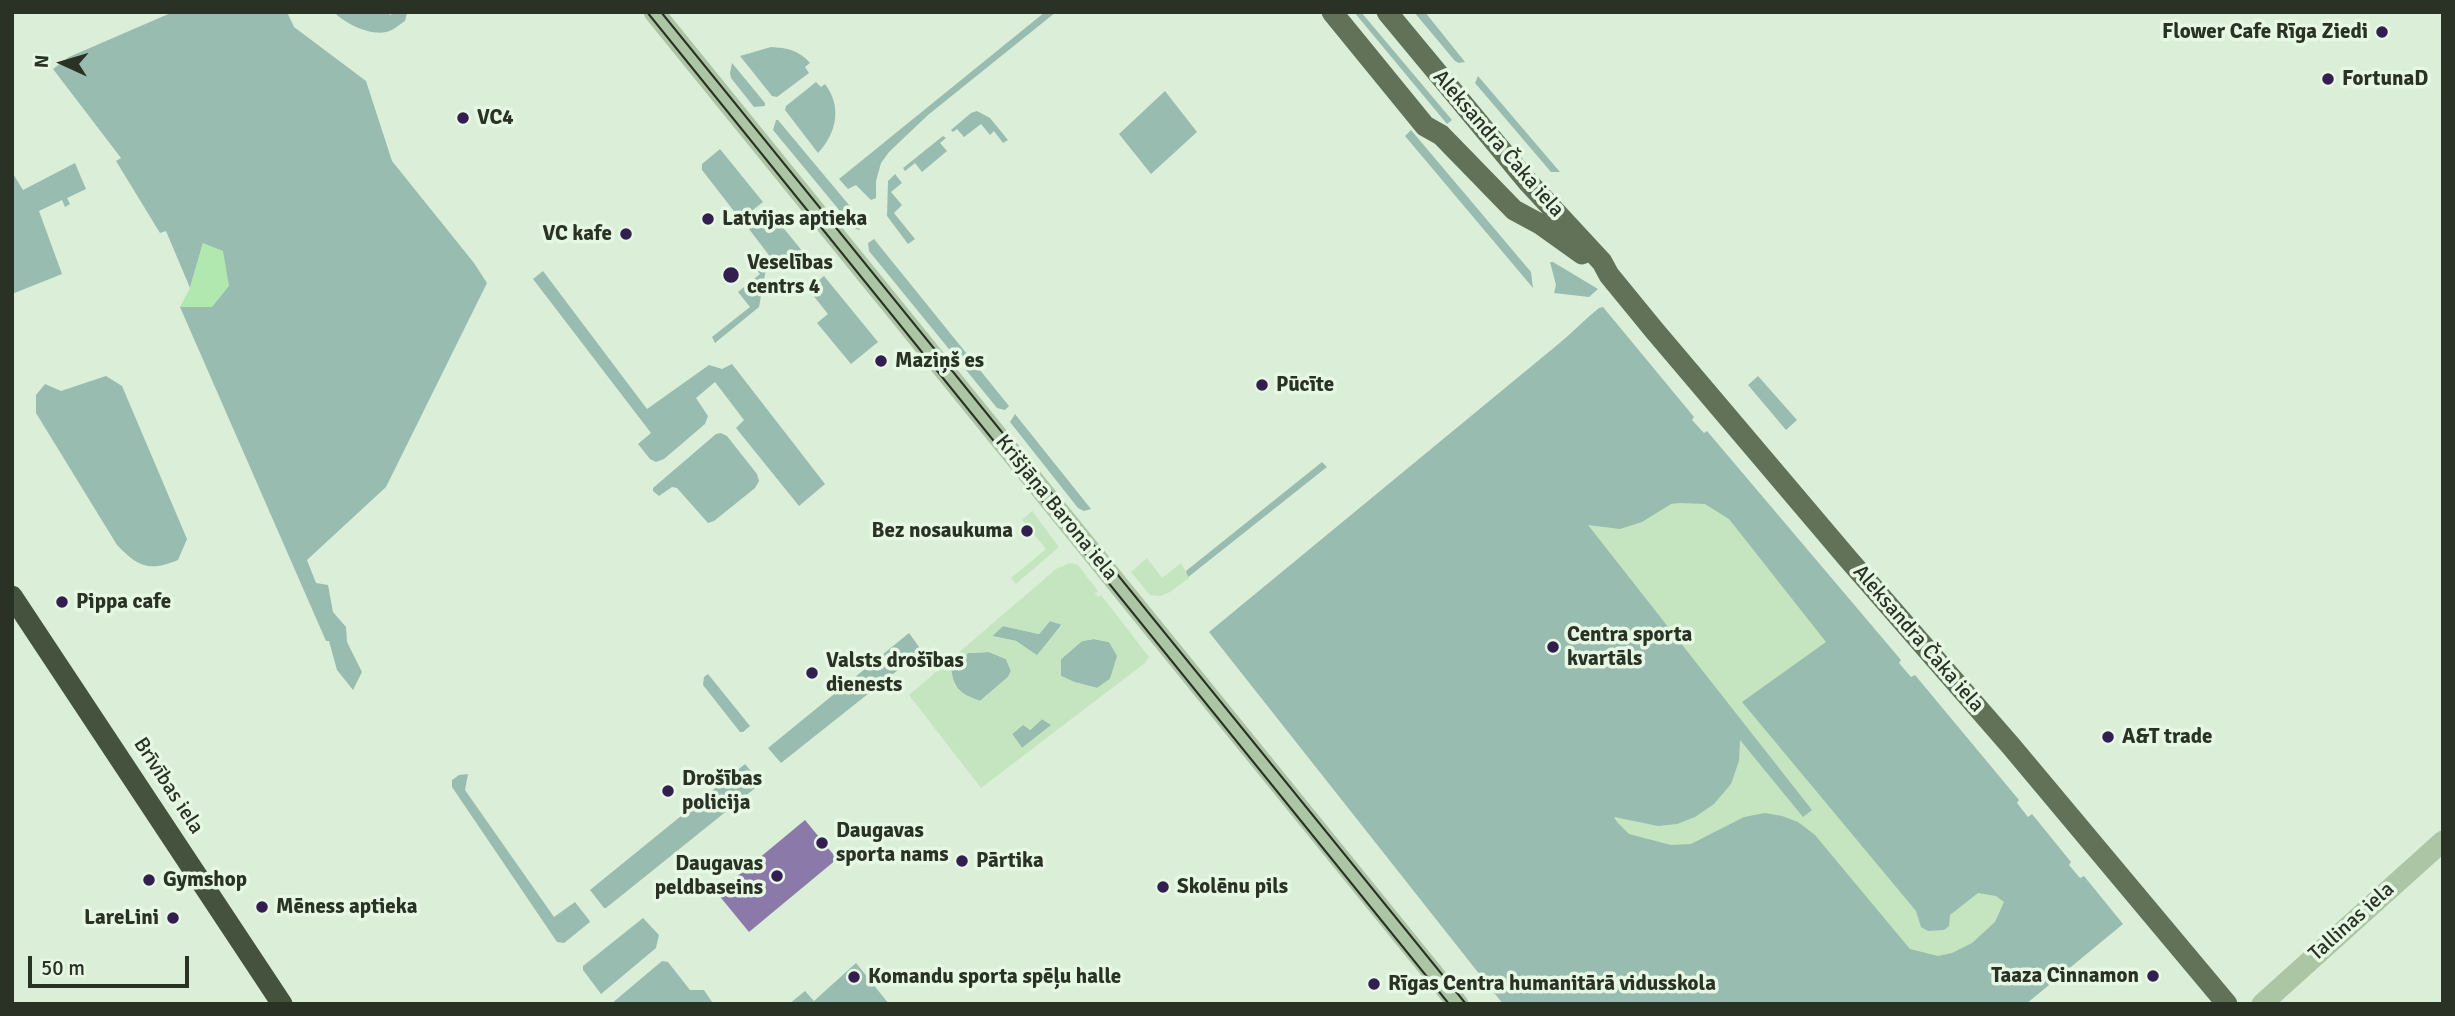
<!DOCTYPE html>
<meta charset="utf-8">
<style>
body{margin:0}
#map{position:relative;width:2455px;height:1016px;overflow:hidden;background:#dbeed8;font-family:Signika,sans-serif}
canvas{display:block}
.frame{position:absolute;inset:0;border:14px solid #2a3226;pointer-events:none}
.north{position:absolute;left:28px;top:28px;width:70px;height:70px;-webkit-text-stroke:5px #e6f7e3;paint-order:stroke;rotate:274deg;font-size:19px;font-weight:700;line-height:28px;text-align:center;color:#2a3226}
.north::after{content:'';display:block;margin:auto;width:24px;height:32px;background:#2a3226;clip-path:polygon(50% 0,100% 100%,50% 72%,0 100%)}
.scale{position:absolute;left:28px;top:956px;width:161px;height:32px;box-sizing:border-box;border:4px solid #2a3226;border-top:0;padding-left:9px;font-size:21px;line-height:24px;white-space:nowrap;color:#2a3226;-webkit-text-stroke:5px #e6f7e3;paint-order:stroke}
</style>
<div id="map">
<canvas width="2455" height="1016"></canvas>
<div class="frame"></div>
<div class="north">N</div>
<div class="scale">50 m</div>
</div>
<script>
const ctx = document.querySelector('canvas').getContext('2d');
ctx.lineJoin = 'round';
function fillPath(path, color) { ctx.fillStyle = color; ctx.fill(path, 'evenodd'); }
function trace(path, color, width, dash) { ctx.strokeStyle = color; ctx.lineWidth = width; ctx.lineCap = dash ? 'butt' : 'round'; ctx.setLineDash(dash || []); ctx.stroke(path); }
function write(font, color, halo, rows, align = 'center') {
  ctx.font = font + ' Signika,sans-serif'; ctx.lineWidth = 7; ctx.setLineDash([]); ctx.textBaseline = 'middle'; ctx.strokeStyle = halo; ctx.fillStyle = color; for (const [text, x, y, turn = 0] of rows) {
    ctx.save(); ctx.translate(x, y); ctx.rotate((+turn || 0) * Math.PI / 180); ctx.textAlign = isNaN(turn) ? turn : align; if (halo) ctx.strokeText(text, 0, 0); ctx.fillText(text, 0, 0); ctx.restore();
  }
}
const green = new Path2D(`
 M173 12H287L294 27 366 81 392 161 474 263 487 283 386 487 307 560 316 583 328 585 333 612 346 627 347 642 362 672 353 690 337 670 329 641H326L180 307H212L203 243 190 288 166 231 160 233 116 161 121 158 53 69 69 57Z
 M334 12H388L390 15 395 12 407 13 405 21C399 25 392 31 386 32 370 36 344 23 334 12Z
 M1045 12H1056L928 115 889 152 881 163 876 181V198L871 200 856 185 848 189 839 179Z
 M1354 12H1361L1452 120 1447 124Z
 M1414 12H1425L1465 62 1459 63 1455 61Z
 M771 47C787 48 799 50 810 63L805 67 809 73 777 97 772 96 740 56Z
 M732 63 765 103V106L754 107 731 78 730 73Z
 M1478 76 1560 172H1551L1475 83Z
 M816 82 821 87 825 84C842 106 837 133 818 153L785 110 786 106Z
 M1165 91 1197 132 1151 174 1119 134Z
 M977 111 990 118 1008 140 1003 143 994 131 990 135 981 124 964 137 957 129 953 132 951 130 971 113Z
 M776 120H778L864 223 859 230 854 228 773 130Z
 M1411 130 1531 272 1533 288 1405 136Z
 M943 136 946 138 940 143 947 151 922 172 915 163 905 171 903 168Z
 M720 149 763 202 744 217 737 215 702 170V164Z
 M75 163 86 189 67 198 70 204 65 207 62 200 39 211 62 274 12 294V172L23 190Z
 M895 174 902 183 891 192 902 205 894 213 915 239 908 244 887 216 888 181Z
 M768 209 803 252 785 268 778 267 749 229 751 223Z
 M874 239 1009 406 1005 410 997 408 869 251 868 243Z
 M1550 262H1553L1598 289 1589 297 1554 293 1556 285Z
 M760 263 766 269 759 307 715 343 712 337 750 307 738 292 760 274 754 267Z
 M543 271 647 409 709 365 722 369 732 364 825 484 799 506 736 428 744 420 715 382 696 398 708 416 705 424 664 459 656 462 650 459 638 444 651 433 533 279Z
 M824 276 878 342 851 364 817 323 828 314 808 289Z
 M1603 307 1694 417 1692 420 1704 433 1707 431 1901 660 1899 663 1911 677 1915 675 2019 800 2017 803 2028 817 2032 814 2071 862 2069 865 2080 878 2084 876 2123 924 2026 1004H1503L1209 632 1556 346C1571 334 1584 320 1599 308Z
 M106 376 122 386 187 539 178 560C149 572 138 567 117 545L36 413V395L45 384 61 391Z
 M1758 376 1797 420 1786 430 1748 385Z
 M1015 414 1091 509 1084 511 1078 508 1010 422Z
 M721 433 727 436 757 474 759 481 755 488 714 521 708 523 677 488 672 487 659 496 653 491V488L716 434Z
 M1322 462 1327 467 1187 578 1186 571Z
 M1050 621 1062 624 1037 656 1016 641 992 636 1003 626 1039 634Z
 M909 633 922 651 781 763 768 748Z
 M1094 639 1109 642 1118 656 1110 679 1097 688 1074 682 1061 676 1060 660 1082 641Z
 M989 652 1006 659 1011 671 1008 677 980 701C961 694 954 690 951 669L968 653Z
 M708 674 750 726 743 732H740L703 685 704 677Z
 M1042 719 1052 725 1022 748 1012 734 1024 724 1030 730Z
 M745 764 760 782 759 785 606 908H604L590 890Z
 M468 774 465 790 554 917 575 902 589 920 590 922 564 943 557 942 452 787V780L459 775Z
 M643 918 659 935 656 948 601 994 583 970V966Z
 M662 961 668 962 690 990H704L712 1002 611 1004Z
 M856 963 889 1004H789L805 991 814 1001Z`);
const sand = new Path2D(`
 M203 243 223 251 229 286 212 307H180L190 288Z`);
const plaza = new Path2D(`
 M1680 503 1705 504 1729 519 1826 642 1742 702 1916 911 1921 927 1928 931 1944 930 1949 926 1950 915 1978 893 1996 896 2004 902 1995 922 1972 943 1952 953 1938 956 1910 949 1815 835 1798 822 1782 816 1765 813 1744 817 1691 844 1671 845 1629 834 1617 822 1614 817 1658 826 1677 824 1695 817 1714 804 1731 784 1739 761 1740 740 1803 817 1812 810 1588 525 1620 529 1642 522 1671 504Z
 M1032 511 1059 547 1016 584 1011 578 1046 549 1022 520Z
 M1147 558 1162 578 1181 563 1189 578 1170 592 1160 596 1150 595 1131 572Z
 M1070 563 1078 565 1098 591 1095 593 1098 597 1101 595 1149 657 1145 663 981 788 909 695 1056 569ZM1050 621 1062 625 1037 655 1016 641 992 636 1003 626 1039 634ZM1094 639 1109 642 1117 656 1110 679 1097 688 1074 682 1061 676V659L1082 641ZM989 652 1006 659 1011 671 1008 677 980 701 965 695 954 685 951 669 968 653ZM1042 719 1051 725 1022 748 1012 734 1023 725 1030 730Z`);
const water = new Path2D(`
 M805 820 837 859 749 932 717 893Z`);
const minor = new Path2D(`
 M654 12 1458 1004
 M2262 1004 2443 841`);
const major = new Path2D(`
 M1332 12 1425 126 1441 135 1514 210 1540 224 1582 254
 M1387 12 1527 181 1602 262 1609 275 1654 330 1849 560 2011 746 2227 1004`);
const highway = new Path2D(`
 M12 596 282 1004`);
const tram = new Path2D(`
 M647 12 1449 1004
 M661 12 1466 1004`);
const markers = [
 [2382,32,7,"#321f4f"],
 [2328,79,7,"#321f4f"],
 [463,118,7,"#321f4f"],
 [708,219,7,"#321f4f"],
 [626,234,7,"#321f4f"],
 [731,275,9,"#321f4f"],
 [881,361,7,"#321f4f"],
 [1262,385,7,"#321f4f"],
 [1027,531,7,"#321f4f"],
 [62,602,7,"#321f4f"],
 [1553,647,7,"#321f4f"],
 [812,673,7,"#321f4f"],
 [2108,737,7,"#321f4f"],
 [668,791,7,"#321f4f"],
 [822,843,7,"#321f4f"],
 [962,861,7,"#321f4f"],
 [777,876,7,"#321f4f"],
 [149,880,7,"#321f4f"],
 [1163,887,7,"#321f4f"],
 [262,907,7,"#321f4f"],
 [173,918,7,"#321f4f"],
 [2153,976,7,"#321f4f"],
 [854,977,7,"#321f4f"],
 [1374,984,7,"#321f4f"]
];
const poiNames = [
 ["Flower Cafe Rīga Ziedi",2368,32,"right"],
 ["FortunaD",2342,79],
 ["VC4",477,118],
 ["Latvijas aptieka",722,219],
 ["VC kafe",612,234,"right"],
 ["Veselības",747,263],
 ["centrs 4",747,287],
 ["Maziņš es",895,361],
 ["Pūcīte",1276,385],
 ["Bez nosaukuma",1013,531,"right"],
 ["Pippa cafe",76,602],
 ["Centra sporta",1567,635],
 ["kvartāls",1567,659],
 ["Valsts drošības",826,661],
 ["dienests",826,685],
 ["A&T trade",2122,737],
 ["Drošības",682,779],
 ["policija",682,803],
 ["Daugavas",836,831],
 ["sporta nams",836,855],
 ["Pārtika",976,861],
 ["Daugavas",763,864,"right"],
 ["peldbaseins",763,888,"right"],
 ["Gymshop",163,880],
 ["Skolēnu pils",1177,887],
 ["Mēness aptieka",276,907],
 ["LareLini",159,918,"right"],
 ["Taaza Cinnamon",2139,976,"right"],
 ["Komandu sporta spēļu halle",868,977],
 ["Rīgas Centra humanitārā vidusskola",1388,984]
];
const streetNames = [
 ["Aleksandra Čaka iela",1498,144,49],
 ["Krišjāņa Barona iela",1056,508,51],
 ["Aleksandra Čaka iela",1918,639,49],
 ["Brīvības iela",168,786,57],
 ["Tallinas iela",2352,922,-42]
];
fillPath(green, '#99bcb0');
fillPath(sand, '#b1e8b0');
fillPath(plaza, '#c4e5c0');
fillPath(water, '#8b79a9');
trace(minor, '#acc5a5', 21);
trace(major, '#617258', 21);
trace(highway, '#45523d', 21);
trace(tram, '#2a3226', 2);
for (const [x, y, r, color] of markers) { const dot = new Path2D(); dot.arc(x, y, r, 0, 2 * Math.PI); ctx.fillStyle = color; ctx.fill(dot); trace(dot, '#e6f7e3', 2.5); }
write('bold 21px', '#2a3226', '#e6f7e3', poiNames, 'left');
write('21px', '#2a3226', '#e6f7e3', streetNames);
</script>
